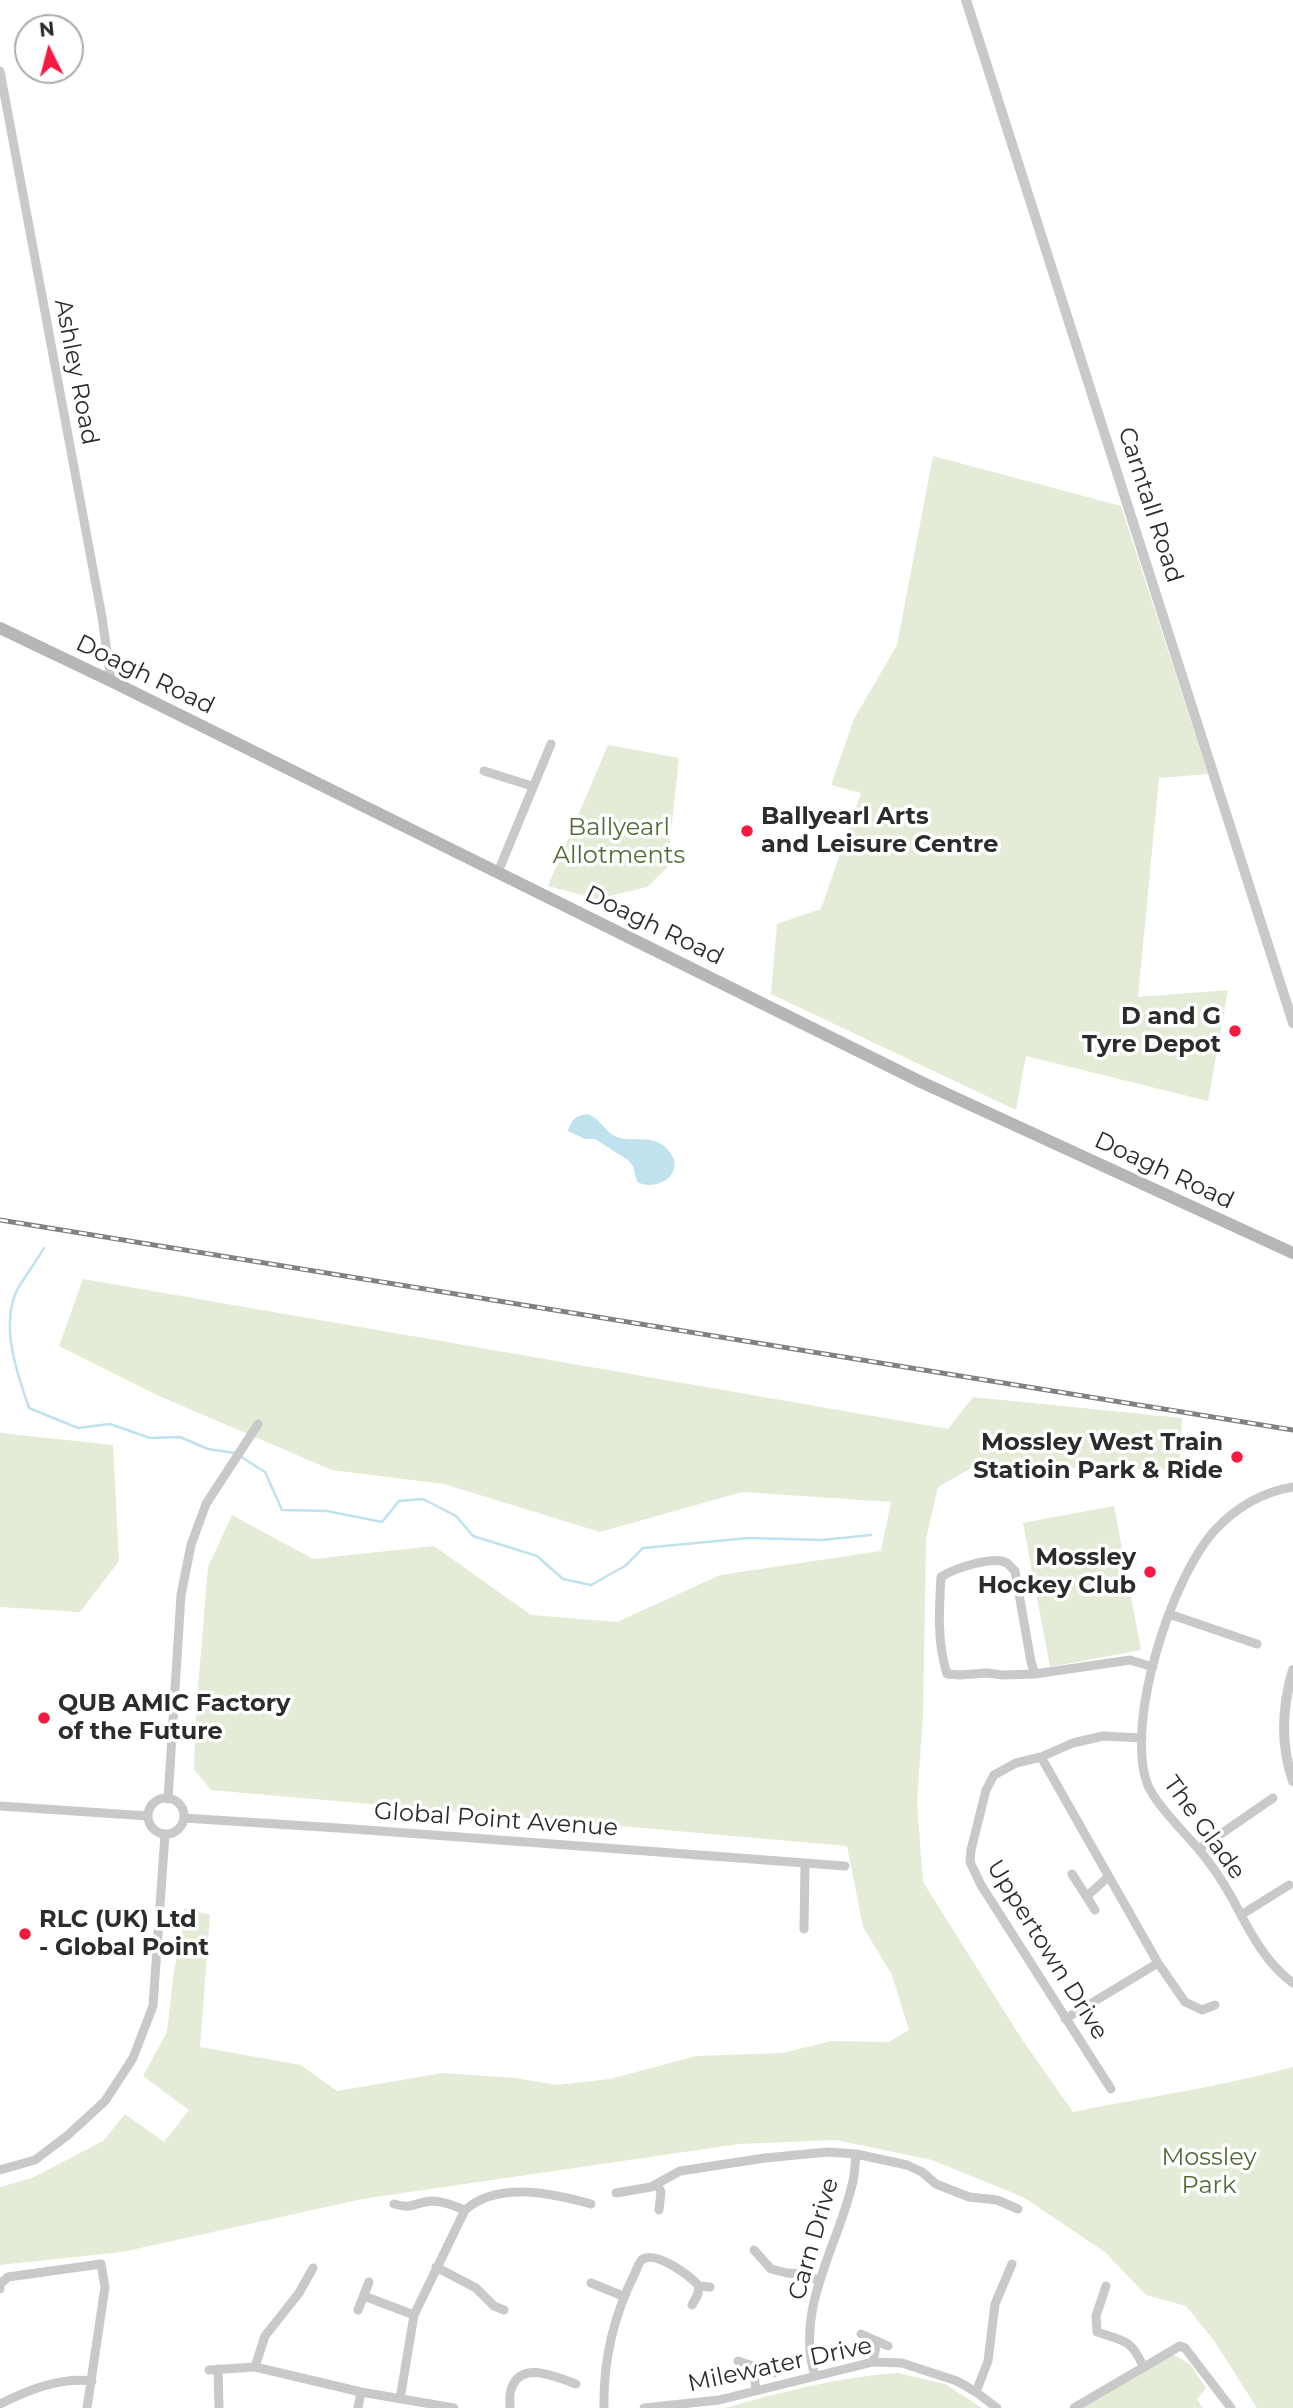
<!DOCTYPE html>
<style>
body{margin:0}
#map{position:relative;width:1293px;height:2408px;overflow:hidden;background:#fff;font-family:Montserrat,sans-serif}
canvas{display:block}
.north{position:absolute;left:14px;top:14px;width:70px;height:70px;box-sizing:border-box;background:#fff;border:2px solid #ababab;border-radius:50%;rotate:354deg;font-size:19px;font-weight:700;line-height:28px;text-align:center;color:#2c2c2c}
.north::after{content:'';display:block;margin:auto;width:24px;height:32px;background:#f61a40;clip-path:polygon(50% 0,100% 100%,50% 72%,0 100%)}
</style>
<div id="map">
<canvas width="1293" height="2408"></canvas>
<div class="north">N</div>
</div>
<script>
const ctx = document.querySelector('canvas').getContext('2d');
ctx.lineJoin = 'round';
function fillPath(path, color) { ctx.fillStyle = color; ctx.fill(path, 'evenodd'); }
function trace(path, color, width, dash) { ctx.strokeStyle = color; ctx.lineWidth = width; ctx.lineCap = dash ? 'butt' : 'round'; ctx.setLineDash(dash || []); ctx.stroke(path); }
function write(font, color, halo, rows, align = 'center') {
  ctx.font = font + ' Montserrat,sans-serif'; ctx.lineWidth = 7; ctx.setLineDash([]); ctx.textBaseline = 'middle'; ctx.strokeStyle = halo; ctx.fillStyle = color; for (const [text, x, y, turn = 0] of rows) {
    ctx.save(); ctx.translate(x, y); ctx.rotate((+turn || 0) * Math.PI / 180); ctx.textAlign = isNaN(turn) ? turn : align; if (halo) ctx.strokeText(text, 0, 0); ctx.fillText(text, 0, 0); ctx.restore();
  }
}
const green = new Path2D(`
 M933 456 1121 506 1208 774 1159 778 1138 997 1228 990 1208 1101 1026 1056 1016 1110 771 994 777 924 821 909 861 793 831 785 854 719 897 645Z
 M608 745 679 758 667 868 647 887 597 899 548 886Z
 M83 1279 948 1429 973 1397 1182 1418 1180 1457 1183 1470 975 1466 938 1487 926 1539 923 1716 917 1802 923 1882 1021 2038 1073 2112C1146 2097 1221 2087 1293 2067V2408H1257L1215 2342 1186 2306 1146 2295 1105 2252 1023 2197 932 2160 836 2140 739 2144 362 2199 122 2252 0 2265V2187L32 2178 103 2141 125 2114 164 2142 189 2110 143 2076 167 2032 174 1970 182 1934 184 1908 210 1915 200 2047 301 2065 337 2091 443 2073 515 2078 557 2085 610 2079 696 2056 783 2053 831 2041 889 2042 909 2030 892 1975 863 1927 847 1846 211 1790 194 1769 196 1712 208 1567 232 1515 313 1559 434 1546 531 1615 617 1622 720 1575 881 1551 891 1502 742 1492 600 1532 444 1484 332 1470 159 1396 59 1346Z
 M0 1431 1 1433 113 1445 119 1561 80 1612 0 1607Z
 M1114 1506 1141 1650 1050 1667 1023 1523Z
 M1172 2354 1190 2364 1206 2388 1197 2399 1203 2408H1083Z
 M898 2373 945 2384 982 2408H725C782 2392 838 2377 898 2373Z`);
const water = new Path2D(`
 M587 1114C601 1118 604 1132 617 1137 634 1143 654 1133 668 1150 688 1172 658 1193 637 1182L633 1166 628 1160 595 1139H585L568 1131C572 1119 575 1116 587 1114Z`);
const stream = new Path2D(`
 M44 1248C36 1262 25 1276 17 1290 0 1326 17 1373 29 1408L78 1428 110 1424 150 1438 180 1437 208 1449 235 1453 265 1472 282 1510 327 1511 382 1522 399 1501 423 1499 456 1516 473 1536 537 1556 563 1579 591 1585 625 1566 643 1548 749 1538 822 1540 871 1535`);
const minor = new Path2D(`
 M0 71 102 617 111 681
 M484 771 532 786
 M498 872 551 744
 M1293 1487C1263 1492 1237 1507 1216 1529 1172 1576 1125 1721 1147 1783 1153 1801 1182 1830 1195 1845 1209 1861 1222 1880 1232 1898 1248 1928 1264 1962 1293 1983
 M1169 1614 1257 1644
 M1035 1674 1031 1662 1015 1571C1012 1569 1010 1565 1007 1563 993 1555 953 1569 941 1577 939 1611 937 1642 947 1674L960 1675 987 1673 1003 1675 1035 1674 1130 1660 1153 1667
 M1041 1757 1158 1963 1185 2002 1202 2010 1215 2005
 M148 1816a18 18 0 1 1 36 0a18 18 0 1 1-36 0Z
 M168 1799 181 1595 191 1545 206 1504 258 1424
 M0 1806 148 1816
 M184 1818 353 1829 845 1866
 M1199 1849 1273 1798
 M1072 1874 1095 1910
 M1087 1896 1108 1877
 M1241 1915 1289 1885
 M804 1929 805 1863
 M1065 2019 1158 1963
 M1111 2089 981 1885 970 1862 971 1850 986 1790 994 1775 1016 1763 1041 1757 1073 1743 1103 1736 1142 1738
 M0 2170 35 2160 68 2135 105 2101 133 2058 153 2006 165 1834
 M657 2184 661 2192 659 2210
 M616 2193 651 2187 680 2171 765 2158 828 2152 856 2154 907 2165 922 2172 936 2184 969 2197 997 2200 1018 2209
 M394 2204C414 2210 414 2202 432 2201 444 2201 454 2206 465 2210
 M754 2250 771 2269 787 2273 805 2274 819 2281
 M436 2267 476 2288 494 2306 504 2310
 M591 2283 623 2296
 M699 2286 710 2287
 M1106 2286 1096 2316 1097 2332C1124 2341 1131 2339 1143 2366
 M0 2289V2284L8 2277 101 2264 105 2287 87 2408
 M364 2296 414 2315
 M358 2310 369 2282
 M861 2334 888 2346
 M738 2361 774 2373
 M873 2362 877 2341
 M753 2366 756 2391
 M255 2367 265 2336 299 2293 313 2268
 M218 2369 219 2408
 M209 2370 255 2367 361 2392 454 2408
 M815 2376C794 2308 839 2245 853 2181 855 2172 855 2163 856 2154
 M976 2392 988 2361 995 2304 1012 2264
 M400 2399 414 2315 465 2210C497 2181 552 2193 591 2204
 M0 2404C28 2390 60 2377 92 2381
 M358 2408 361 2392
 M510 2408C510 2403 509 2395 511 2390 520 2359 556 2377 576 2384
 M604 2408C603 2361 614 2315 635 2273 637 2269 639 2261 643 2259 657 2251 690 2276 699 2286L698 2294 692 2305
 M644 2408 719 2400 873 2362 902 2363 957 2381 976 2392 997 2408
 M1074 2408 1180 2346 1185 2348 1231 2408`);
const tertiary = new Path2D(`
 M966 0 1293 1023
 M1293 1670C1282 1707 1280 1744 1293 1781`);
const secondary = new Path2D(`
 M0 628 111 681 921 1082 1293 1253`);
const rail = new Path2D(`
 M0 1220 1293 1430`);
const markers = [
 [747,831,7,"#f61a40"],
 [1235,1031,7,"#f61a40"],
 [1237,1457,7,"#f61a40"],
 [1150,1572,7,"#f61a40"],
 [44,1718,7,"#f61a40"],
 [25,1934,7,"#f61a40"]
];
const streetNames = [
 ["Ashley Road",76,372,79],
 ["Carntall Road",1150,505,72],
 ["Doagh Road",145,675,26],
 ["Doagh Road",654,926,26],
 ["Doagh Road",1164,1171,25],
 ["Global Point Avenue",496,1820,4],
 ["The Glade",1204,1828,54],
 ["Uppertown Drive",1047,1950,58],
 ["Carn Drive",814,2239,-74],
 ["Milewater Drive",780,2365,-12]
];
const poiNames = [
 ["Ballyearl Arts",761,817],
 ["and Leisure Centre",761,845],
 ["D and G",1221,1017,"right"],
 ["Tyre Depot",1221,1045,"right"],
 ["Mossley West Train",1223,1443,"right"],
 ["Statioin Park & Ride",1223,1471,"right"],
 ["Mossley",1136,1558,"right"],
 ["Hockey Club",1136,1586,"right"],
 ["QUB AMIC Factory",58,1704],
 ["of the Future",58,1732],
 ["RLC (UK) Ltd",39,1920],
 ["- Global Point",39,1948]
];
const parkNames = [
 ["Ballyearl",619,828],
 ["Allotments",619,856],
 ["Mossley",1209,2158],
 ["Park",1209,2186]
];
fillPath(green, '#e4ebd7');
fillPath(water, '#c0e1ee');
trace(stream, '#c0e1ee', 2.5);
trace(minor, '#c9c9c9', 9);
trace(tertiary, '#c9c9c9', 10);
trace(secondary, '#b6b6b6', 12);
trace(rail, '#818181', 5);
trace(rail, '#fff', 2.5, [8]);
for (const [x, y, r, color] of markers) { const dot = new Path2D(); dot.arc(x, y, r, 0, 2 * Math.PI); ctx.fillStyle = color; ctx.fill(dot); trace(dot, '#fff', 2.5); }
write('24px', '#2c2c2c', '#fff', streetNames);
write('bold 24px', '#2c2c2c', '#fff', poiNames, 'left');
write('24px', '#546b35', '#fff', parkNames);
</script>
